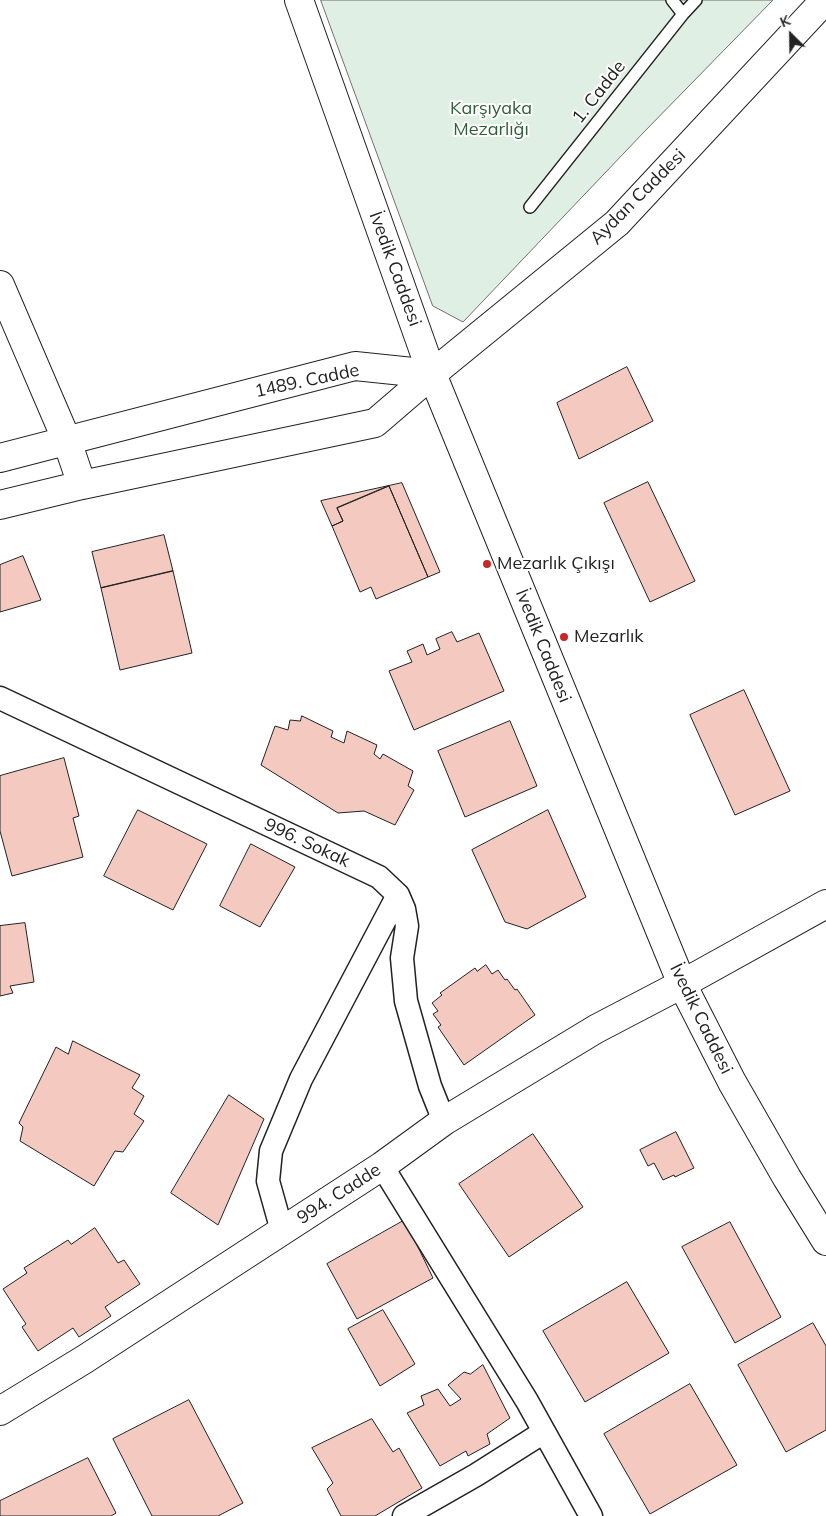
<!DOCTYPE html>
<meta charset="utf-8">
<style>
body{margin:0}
#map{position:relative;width:826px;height:1516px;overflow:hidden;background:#fff;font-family:Mulish,sans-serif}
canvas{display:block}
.north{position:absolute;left:766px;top:10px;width:50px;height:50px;-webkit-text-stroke:4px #fff;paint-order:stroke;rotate:337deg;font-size:14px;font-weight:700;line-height:20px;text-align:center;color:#222}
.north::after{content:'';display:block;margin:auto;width:18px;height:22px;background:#222;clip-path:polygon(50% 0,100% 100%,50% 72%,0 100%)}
</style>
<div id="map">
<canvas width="826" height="1516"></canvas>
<div class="north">K</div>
</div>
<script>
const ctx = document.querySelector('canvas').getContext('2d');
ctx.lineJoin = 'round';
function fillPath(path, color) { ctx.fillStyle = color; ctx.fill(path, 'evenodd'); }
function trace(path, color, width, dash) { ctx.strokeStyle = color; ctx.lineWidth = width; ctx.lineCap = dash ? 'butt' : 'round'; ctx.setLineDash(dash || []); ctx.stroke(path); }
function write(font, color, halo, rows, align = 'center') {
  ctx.font = font + ' Mulish,sans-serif'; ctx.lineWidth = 4; ctx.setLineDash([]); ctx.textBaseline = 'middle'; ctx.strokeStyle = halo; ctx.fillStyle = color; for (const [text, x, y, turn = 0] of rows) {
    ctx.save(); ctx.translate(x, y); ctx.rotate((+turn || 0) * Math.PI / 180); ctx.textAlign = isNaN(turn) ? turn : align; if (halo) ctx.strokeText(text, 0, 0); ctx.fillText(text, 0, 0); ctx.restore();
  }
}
const green = new Path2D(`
 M321 0H773L644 132 463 322 433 306Z`);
const building = new Path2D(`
 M627 367 653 421 579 459 557 403Z
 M648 482 695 581 650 602 604 503Z
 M402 483 440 572 428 577 389 486 337 508 343 521 332 526 321 501Z
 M389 486 428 577 376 599 371 587 360 592 332 526 343 521 337 508Z
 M164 535 173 571 101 588 92 552Z
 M23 556 41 600 0 612V565Z
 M173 571 192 653 120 670 101 588Z
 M452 632 457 642 479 633 504 691 414 730 389 671 412 662 407 651 423 644 427 655 440 649 436 639Z
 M744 690 790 791 735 815 690 715Z
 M302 716 333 731 331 737 344 743 347 731 377 745 374 754 380 759 383 754 413 771 408 786 414 790 395 825 364 811 338 813 261 765 275 726 288 730 290 720 300 721Z
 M510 721 537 786 465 817 438 751Z
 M64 758 79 816 73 818 83 857 12 876 0 831V776Z
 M138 810 207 844 173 910 104 876Z
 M548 810 586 897 527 929 505 922 472 850Z
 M251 844 295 867 260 927 220 906Z
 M25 923 34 982 10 986 13 993 0 996V926Z
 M486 965 492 974 498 970 505 980 507 979 515 990 517 989 535 1015 464 1065 438 1027 441 1025 433 1014 438 1011 432 1003 442 995 440 993 475 968 477 971Z
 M73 1041 140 1075 132 1088 144 1096 134 1114 144 1121 123 1152 115 1151 94 1186 20 1141 23 1127 19 1123 56 1047 68 1054Z
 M229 1095 264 1119 218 1225 171 1193Z
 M676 1132 694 1168 675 1177 674 1175 663 1180 654 1163 648 1166 640 1150Z
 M533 1134 583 1207 509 1257 459 1184Z
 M405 1220 433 1278 357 1319 327 1264Z
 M730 1222 781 1317 735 1343 682 1247Z
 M95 1228 118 1263 124 1260 140 1284 105 1307 111 1316 79 1337 73 1328 38 1351 22 1327 26 1324 3 1289 27 1273 24 1268 68 1240 71 1244Z
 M627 1282 669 1353 585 1402 543 1331Z
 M383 1310 415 1364 380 1386 348 1329Z
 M813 1323 826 1346V1430L786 1452 738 1365Z
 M483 1365 510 1418 487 1434 490 1444 468 1456 466 1451 440 1466 407 1413 424 1405 421 1396 438 1389 450 1406 461 1399 448 1385 464 1372 470 1374Z
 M690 1384 737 1465 650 1514 604 1434Z
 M189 1400 243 1503 218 1516H152L113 1439Z
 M372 1419 393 1452 399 1448 422 1488 375 1516H341L327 1489 333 1483 312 1448Z
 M88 1458 116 1513 111 1516H0V1501Z`);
const lane = new Path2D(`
 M672 0 683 14
 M530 207 683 14 696 0`);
const street = new Path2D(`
 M0 698 379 877 398 895 404 909 407 926 402 958 406 1001 430 1086 444 1121
 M382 1166 527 1401 591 1516
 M282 1231 268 1181 271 1151 301 1079 398 895
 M404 1516 476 1475 544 1432`);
const secondary = new Path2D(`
 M299 0 432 374 682 984 732 1082 787 1178 826 1241
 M0 285 67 441 82 485
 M0 458 355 366 432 374
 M0 505 82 485 375 423 432 374 617 223 825 0
 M0 1411 85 1359 282 1231 382 1166 444 1121 596 1029 682 984 826 904`);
const markers = [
 [487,564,5,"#c62828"],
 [564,637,5,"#c62828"]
];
const streetNames = [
 ["1. Cadde",599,92,-52],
 ["Aydan Caddesi",638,197,-45],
 ["İvedik Caddesi",395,269,70],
 ["1489. Cadde",307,381,-12],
 ["İvedik Caddesi",543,646,68],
 ["996. Sokak",307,843,25],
 ["İvedik Caddesi",701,1019,64],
 ["994. Cadde",339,1194,-33]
];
const parkNames = [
 ["Karşıyaka",491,109],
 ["Mezarlığı",491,130]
];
const poiNames = [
 ["Mezarlık Çıkışı",497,564],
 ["Mezarlık",574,637]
];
fillPath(green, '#e0efe3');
trace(green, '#6f6f6f', 1);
fillPath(building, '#f3c9c0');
trace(building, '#222', 1);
trace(lane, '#222', 14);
trace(street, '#222', 25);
trace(secondary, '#222', 30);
trace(lane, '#fff', 11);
trace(street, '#fff', 22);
trace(secondary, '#fff', 28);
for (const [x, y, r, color] of markers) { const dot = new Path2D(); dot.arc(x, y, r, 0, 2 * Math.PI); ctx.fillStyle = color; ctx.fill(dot); trace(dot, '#fff', 2); }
write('18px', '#222', '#fff', streetNames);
write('18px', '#2f5e38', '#fff', parkNames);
write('18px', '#222', '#fff', poiNames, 'left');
</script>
